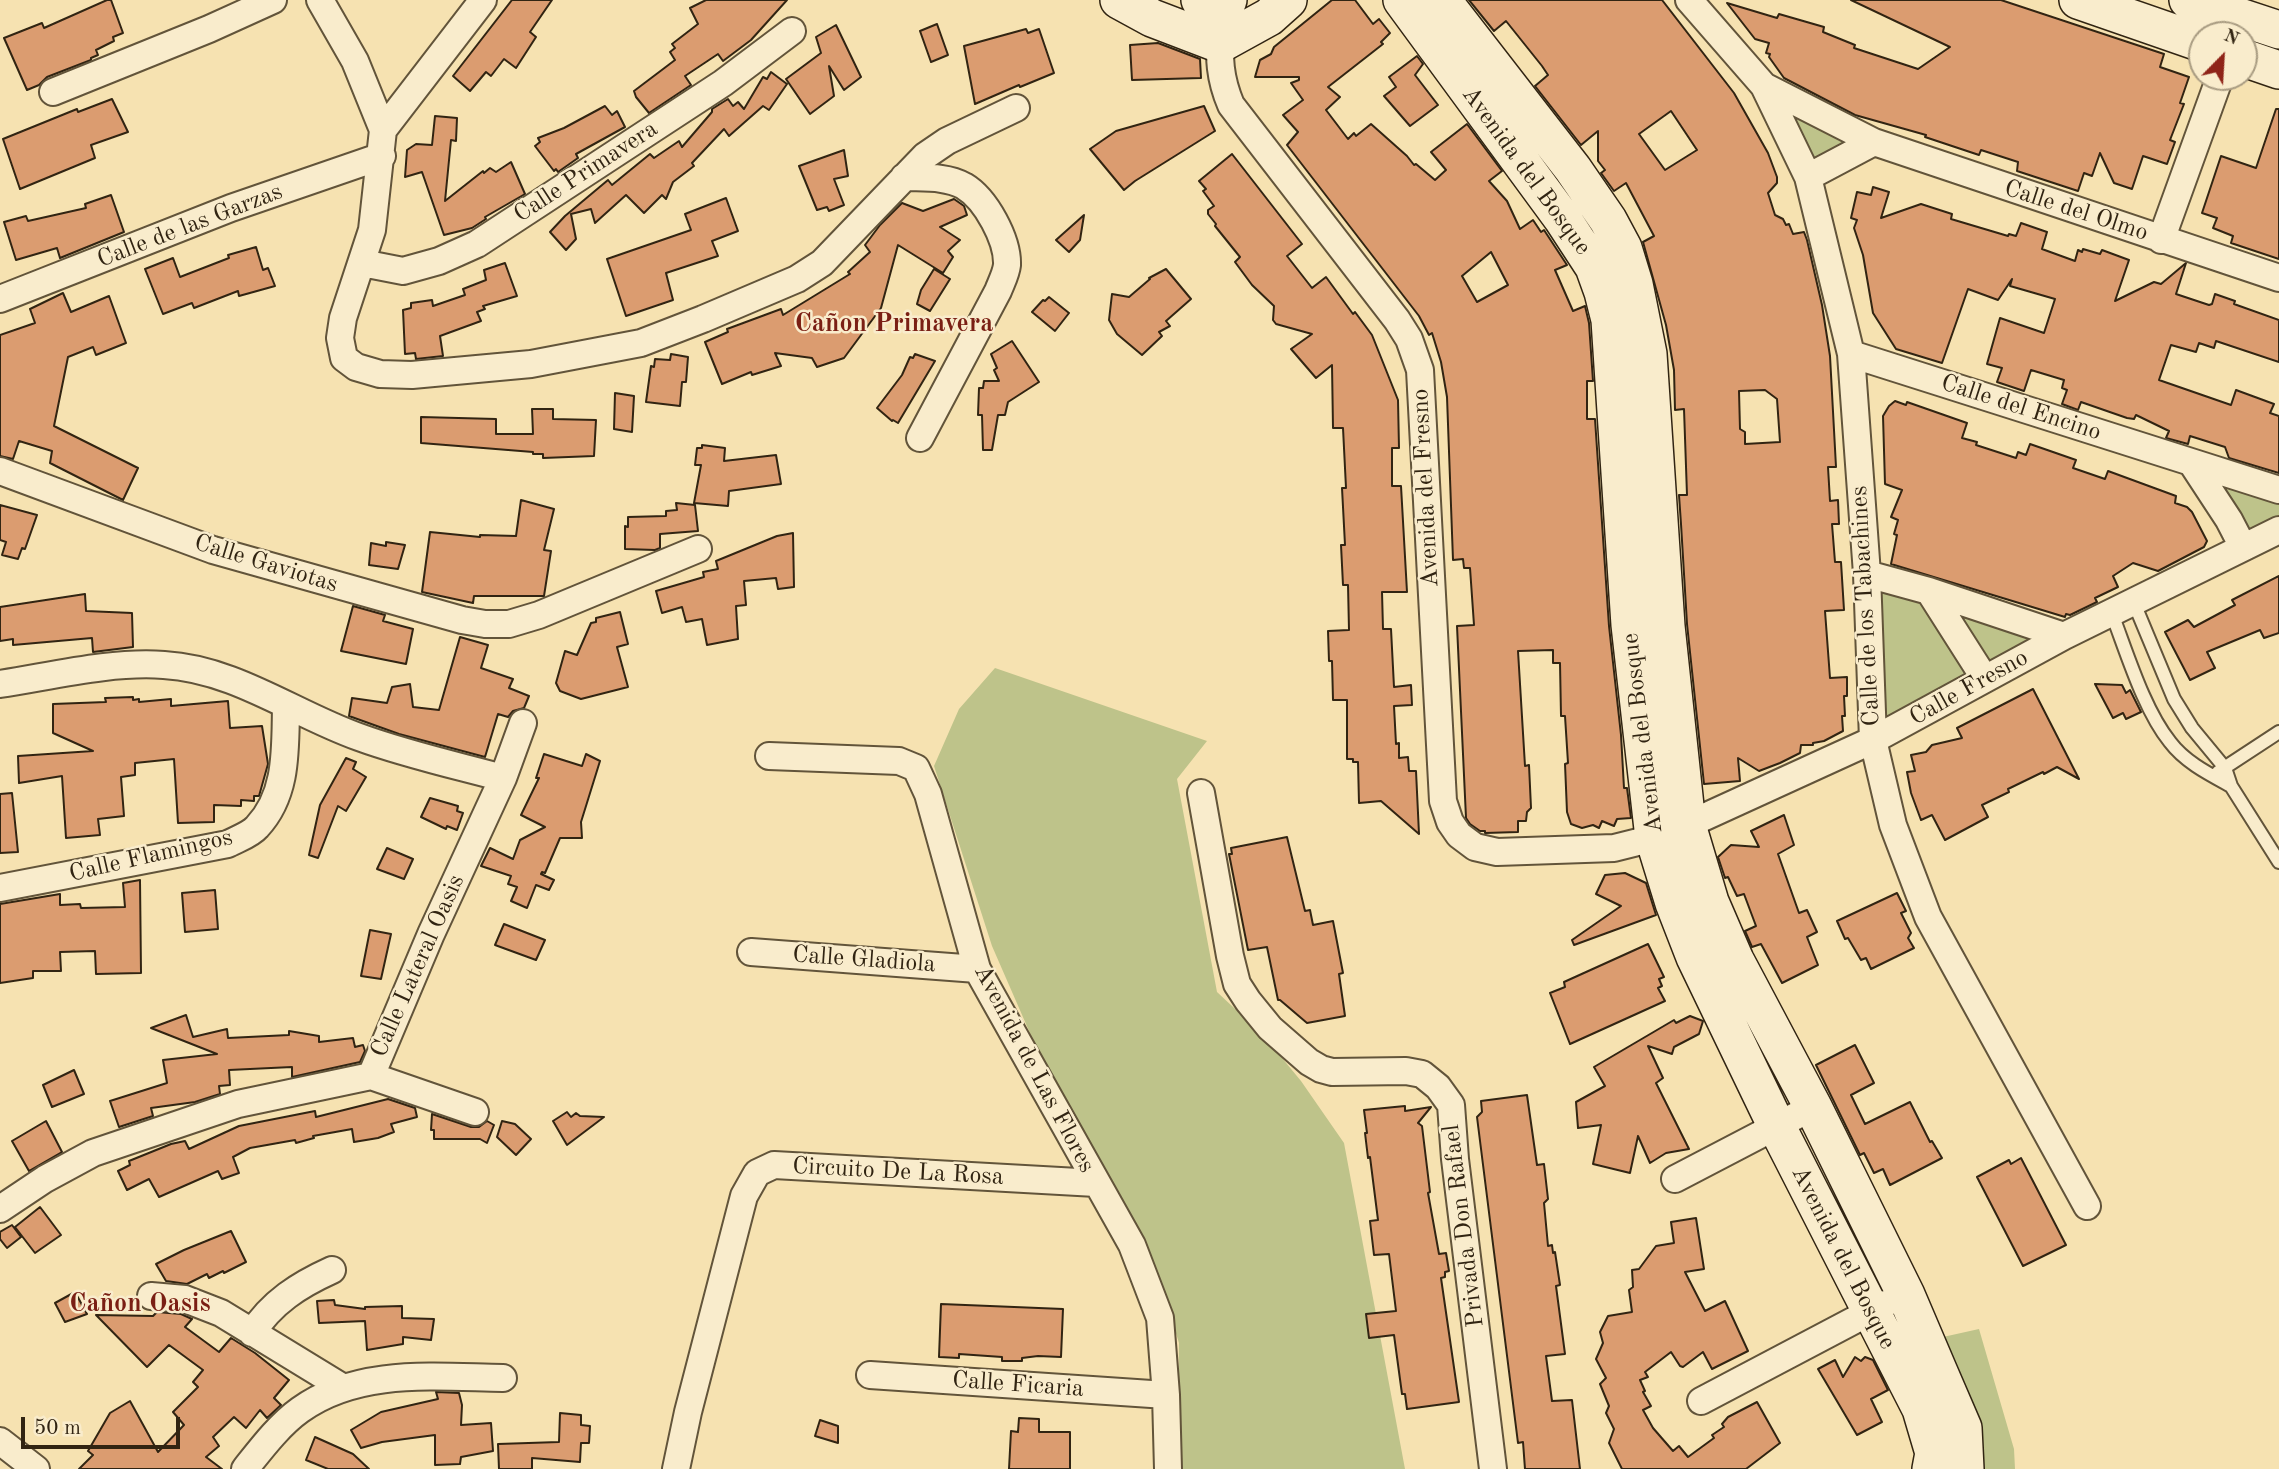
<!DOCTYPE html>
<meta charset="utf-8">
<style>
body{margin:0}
#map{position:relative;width:2279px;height:1469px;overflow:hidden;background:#f6e2b1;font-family:"Old Standard TT",serif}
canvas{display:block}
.north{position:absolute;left:2188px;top:21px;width:70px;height:70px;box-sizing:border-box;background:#f9eccc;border:2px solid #a99c82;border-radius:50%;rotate:24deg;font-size:19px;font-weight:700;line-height:28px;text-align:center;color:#312412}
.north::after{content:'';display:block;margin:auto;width:24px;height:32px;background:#8f2418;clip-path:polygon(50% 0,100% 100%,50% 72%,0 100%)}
.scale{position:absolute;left:21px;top:1417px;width:159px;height:32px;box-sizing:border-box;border:4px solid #312412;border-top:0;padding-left:9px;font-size:21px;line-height:24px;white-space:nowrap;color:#312412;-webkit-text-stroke:5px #f9eccc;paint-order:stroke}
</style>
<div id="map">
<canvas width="2279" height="1469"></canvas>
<div class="north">N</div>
<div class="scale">50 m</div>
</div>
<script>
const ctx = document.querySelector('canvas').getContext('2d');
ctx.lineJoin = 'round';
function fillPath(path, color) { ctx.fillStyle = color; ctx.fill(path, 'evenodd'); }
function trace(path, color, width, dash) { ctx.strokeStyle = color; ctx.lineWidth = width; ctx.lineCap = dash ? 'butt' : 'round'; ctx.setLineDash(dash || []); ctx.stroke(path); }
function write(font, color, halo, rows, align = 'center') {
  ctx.font = font + ' "Old Standard TT",serif'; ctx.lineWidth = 5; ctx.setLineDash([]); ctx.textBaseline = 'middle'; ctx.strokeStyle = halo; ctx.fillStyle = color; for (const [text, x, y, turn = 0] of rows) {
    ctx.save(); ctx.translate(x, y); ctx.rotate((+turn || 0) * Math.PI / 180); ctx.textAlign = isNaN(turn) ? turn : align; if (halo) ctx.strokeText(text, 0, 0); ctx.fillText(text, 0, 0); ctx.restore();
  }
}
const green = new Path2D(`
 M1764 86 1874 142 1808 177Z
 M2191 462 2279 490V530L2243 547Z
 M1867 574 2064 636 1873 740Z
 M995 668 1207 741 1177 779 1217 992 1263 1035 1301 1081 1344 1143 1405 1469H1182L1178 1422 1179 1343 1156 1269 1036 1047 992 946 934 766 959 709Z
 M1979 1329 2014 1449 2015 1469H1974L1978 1415 1943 1337Z`);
const building = new Path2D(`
 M107 0H111L123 33 113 37 114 41 96 50 98 55 91 58V60L47 77 39 85 27 90 4 38 42 23 44 28Z
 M512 0H552L530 32 536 37 516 68 504 59 491 76 486 72 470 91 453 76Z
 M706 0H787L751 40 723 61 718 54 685 76 691 85 649 113 636 97 634 91 675 60 670 52 675 48 672 44 698 24 690 8Z
 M1332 0H1355L1373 24 1379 19 1390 33 1381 42 1383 44 1328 87 1340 97 1326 110 1348 139 1354 133 1356 136 1371 124 1407 156 1414 165 1416 164 1435 180 1446 170 1431 152 1467 124 1502 171 1489 181 1507 201 1520 229 1533 220 1541 232 1544 230 1567 265 1555 270 1573 311 1585 306 1589 323 1593 381H1587V419H1595L1609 626 1621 735 1624 788H1627L1631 818 1617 819 1614 826 1602 821 1599 828 1593 825 1582 828 1571 824 1567 812 1565 764 1568 763 1565 716H1561L1560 663H1553V650L1518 651 1525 766 1529 765 1531 808 1527 812 1526 821H1518V832L1485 833V831H1480L1470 824 1466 818 1457 626 1474 625 1470 568H1464L1463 559 1453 560 1447 397 1441 362 1432 333 1429 335 1419 316 1287 145 1298 132 1283 115 1303 100 1291 83 1299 80V77H1255L1260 60 1271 54 1274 47ZM1491 252 1508 285 1477 302 1462 276Z
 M1469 0H1662L1734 93 1768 153 1777 177V183L1768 193 1775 215 1783 219 1786 225 1789 224 1793 234 1804 232 1807 240 1822 305 1830 356 1836 467H1828L1830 501 1838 500 1839 524H1832L1835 562H1841L1844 610 1825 611 1830 678 1847 677V696H1844L1845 716H1842L1843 731 1824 741 1813 743V745H1801L1800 753 1780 763 1759 771 1738 758 1740 781 1704 784 1687 624 1681 524 1679 495H1687L1684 409 1675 410 1674 370 1666 325 1643 242 1654 236 1626 183 1614 191 1601 173 1605 170 1598 161V131L1581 145 1535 86 1548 75 1542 66 1506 21 1494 31ZM1671 111 1697 150 1665 170 1639 134ZM1765 390 1777 399 1780 442 1745 444V432L1740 429 1739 391Z
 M1851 0H2001L2164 54 2160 67 2189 77 2180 103 2184 104 2170 140 2175 142 2167 164 2143 156 2132 189 2114 183 2100 153 2092 176 2084 173 2078 191 2017 171 2018 162 1981 150 1979 155 1925 137 1926 135 1855 115 1784 78 1769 57 1770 54 1766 53 1769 43 1755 39 1727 3 1777 18 1779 14 1824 27 1823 32 1855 45 1854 48 1918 69 1950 47Z
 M937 24 948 55 931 62 920 31Z
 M836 25 861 77 844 90 829 66 834 96 810 114 786 79 821 53 816 37Z
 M1026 29 1028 33 1039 29 1054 73 1020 87 1019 85 975 104 964 46Z
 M1158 43 1200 59 1201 78 1132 80 1130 45Z
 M1417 56 1423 64 1415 75 1438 105 1410 126 1384 96 1396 87 1389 77Z
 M771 72 787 84 769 110 763 106 729 136 724 129 692 163 694 166 673 182 666 199 662 195 644 213 626 195 595 223 591 209 571 214 576 239 566 250 550 232 565 216 608 180 612 185 650 154 654 158 679 141 682 147 712 112V109L728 99 733 106 738 102 744 109 763 77 767 79Z
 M112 99 128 132 91 145 95 158 20 189 3 139 77 109 78 112Z
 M605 106 612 115 617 111 625 127 576 154 578 158 558 172 556 169 554 171 535 146 540 142 538 138 564 128Z
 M1204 106 1215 131 1135 181 1124 190 1090 149 1116 131Z
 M2276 109H2279V259L2231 243 2233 236 2213 228 2217 218 2202 213 2221 156 2256 168Z
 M435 116 457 118 456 141 451 140 445 201 483 171 484 173 490 168 496 172 511 162 525 194 485 217 486 219 472 228 444 235 422 172 405 177 407 150 416 144 432 145Z
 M844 150 848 176 834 179 844 205 829 211 827 207 817 210 799 166Z
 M1232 154 1302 244 1287 256 1312 288 1326 277 1353 314 1355 312 1372 335 1398 400 1399 448H1392V486H1401L1407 592H1382L1383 629H1391L1394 687 1411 685 1412 705 1394 706 1396 744 1399 743V758L1408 757 1409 771H1416L1419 834 1381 801 1359 803 1358 762H1353V759H1347V700H1333L1332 661H1329L1328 631 1349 630 1348 585H1343L1341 545H1345L1342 488H1346L1343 428H1333L1332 365 1316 378 1291 349 1312 334 1276 324 1273 320 1274 306 1252 285 1235 262 1240 257 1215 226 1216 224 1208 214V210L1214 206 1203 191 1206 189 1199 181Z
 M1873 187 1889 192 1881 218 1921 204 1952 214 1951 219 2008 236 2009 234 2016 236 2021 223 2047 232 2042 249 2075 261 2078 250 2082 252 2083 249 2100 254 2102 250 2129 260 2115 301 2154 282 2161 284 2186 263 2176 294 2209 305 2212 304 2215 294 2235 301 2234 304 2279 320V362L2216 341 2214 348 2199 343 2196 352 2171 345 2159 380 2231 405 2236 390 2274 404 2270 413 2279 416V473L2229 458 2225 447 2190 436 2188 444 2166 438 2169 431 2136 415 2134 419 2127 418 2081 402 2078 410 2062 404 2067 390 2062 388 2064 380 2031 370 2024 391 1997 382 2002 368 1987 364 2000 318 2044 333 2055 299 2010 286 2012 279 1998 300 1968 289 1942 363 1896 349 1873 313 1863 255 1854 228 1857 220 1851 218 1857 192 1871 195Z
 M111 195 124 232 60 258 57 248 16 260 4 222 26 216 28 221 86 208 85 204Z
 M726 198 738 231 712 241 718 256 666 273 673 300 626 316 607 259 691 230 685 214Z
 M954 199 964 206 967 215 940 227 960 240 948 251 953 257 943 273 898 245 881 308 844 358 817 367 812 358 775 353 781 366 752 375 751 372 722 384 705 342 728 332 727 329 781 309 783 315 850 274 848 272 870 252 865 245 880 225 902 203 923 211Z
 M1084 215 1080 240 1069 252 1056 240Z
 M256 247 263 270 268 268 275 286 239 296 238 291 194 308 192 303 163 314 145 269 173 258 180 277 229 258 228 255Z
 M505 263 517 296 483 306 485 309 477 312 481 321 440 336 443 356 416 359 415 353 405 354 403 310 411 308V303L432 300 433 306 465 295 463 289 486 280 484 270Z
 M934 269 950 279 930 311 917 304 921 290Z
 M1166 269 1191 299 1166 321 1170 326 1159 332 1162 336 1142 355 1117 334 1109 320 1112 294 1129 297 1150 279 1149 278Z
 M63 293 71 312 109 296 126 343 96 355 93 347 68 357 54 426 138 468 123 500 50 463 52 451 19 441 13 459 0 456V335L35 323 30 309Z
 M1049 297 1069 313 1055 331 1032 312 1043 300 1045 301Z
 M1012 341 1039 382 1008 402 1005 415H998L992 450H983L982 415H978L979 388H983L984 381H999L994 370 997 368 991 354Z
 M671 354 688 357 686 382H682L680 406 646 402 651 366 654 367 655 359 670 360Z
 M915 354 935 361 898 423 893 420 892 421 877 408 902 375 910 357 913 358Z
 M615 393 634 396 632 432 614 429Z
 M1895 401 1906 405 1907 402 1967 423 1962 438 1977 442 1976 445 2016 458 2018 452 2026 455 2030 444 2076 460 2073 468 2105 479 2108 471 2176 496 2175 503 2187 507 2192 512 2207 541 2204 547 2158 571 2133 563 2113 576 2118 587 2095 598 2097 602 2070 615 2066 614 2065 617 1891 564 1897 535 1894 534 1898 520 1891 517 1902 490 1885 484 1883 416 1889 406Z
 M532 409H553V419L596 420 594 456 543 458V454H533V452L421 443V417L496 419V434H533Z
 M702 445 725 448 724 461 776 455 781 484 729 491 728 506 694 503 701 465H695L697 448H702Z
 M521 500 554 509 544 550 551 551 544 596H474L473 603 422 592 430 532 480 537V535L516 536Z
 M676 503 695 505 698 531 660 534V548L655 550 625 549V526L628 527V517L666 516V511L677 510Z
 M0 505 37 515 25 549 22 548 18 559 2 555 6 542 0 540Z
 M793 533 794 587 778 589 776 578 744 581 746 605 736 606 738 639 707 645 702 619 686 622 682 607 662 613 656 591 704 577 703 572 718 569 716 561 777 536Z
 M386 542 405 545 398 569 369 565 371 543 386 546Z
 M2279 576V633L2264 638 2260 630 2207 652 2215 668 2190 680 2165 632 2188 620 2194 627 2235 605 2232 600Z
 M85 594 86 611 132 613 133 647 93 652 92 638 13 645V639L0 641V607Z
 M353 606 385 615 383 621 413 629 406 664 341 651Z
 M620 612 628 644 617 647 628 687 581 699 560 691 556 683 565 651 577 655 591 623 596 622V618Z
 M460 637 488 645 481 668 513 679 509 688 529 696 524 708 513 711 508 717 498 714 485 757 399 734 349 716 352 698 387 703 392 687 410 684 413 707 439 710Z
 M2095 684 2122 685 2126 693 2130 690 2141 712 2126 719 2123 713 2113 718Z
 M2033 689 2079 779 2057 767 2044 774 2043 772 2008 789 2009 792 1982 805 1988 817 1945 840 1932 815 1921 820 1911 793 1907 772 1915 771 1911 755 1926 752 1932 745 1962 738 1957 728Z
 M133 697V700L139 699V702L171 699V706L228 701 230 728 262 726 268 764 259 796H254V801L241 800V806L214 805V822L178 823 174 759 135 763V775L121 777 124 816 98 819 100 835 66 838 62 776 19 783 18 756 93 751 53 733V704L106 702 105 698Z
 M544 754 582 766 586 754 600 761 581 822 582 838H560L545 873 542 872 541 874 554 880 549 890 536 885 527 908 511 901 517 887 508 884 511 876 481 866 490 848 513 859 520 840 545 827 521 815 539 778H536Z
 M346 758 356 762 353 769 366 777 346 811 338 806 318 858 309 855 320 805Z
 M12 793 18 852 0 853V794Z
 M430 798 458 806 457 811 463 813 457 830 447 826 446 829 421 817Z
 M1784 815 1794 845 1778 854 1799 913 1807 910 1817 932 1807 937 1818 965 1782 983 1761 944 1752 947 1745 931 1756 926 1744 894 1737 896 1728 877 1725 878 1718 857 1731 845 1759 847 1751 831Z
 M1287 837 1305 911 1310 910 1313 925 1333 921 1343 973 1339 974 1345 1016 1307 1023 1280 1000H1278L1267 947 1248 950 1229 854H1232L1231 848Z
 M387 848 413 859 404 879 377 869Z
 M1625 873 1646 883 1656 915 1574 945 1572 940 1621 906 1596 894 1605 875Z
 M140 880 141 973 96 974 95 951 60 952 61 971H33V978L0 983V904L60 894V905L80 904 81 908 125 907 123 883Z
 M215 890 218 929 185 932 182 893Z
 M1897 893 1906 911 1901 913 1911 933 1908 938 1914 948 1871 969 1866 958 1861 960 1848 938 1845 939 1837 921Z
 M504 924 545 940 536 960 495 945Z
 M370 930 391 934 381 979 361 976Z
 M1648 944 1664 977 1659 979 1662 986 1658 988 1665 1001 1570 1044 1550 993 1565 987 1564 982Z
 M186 1015 193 1037 227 1029 228 1038 289 1035V1031L319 1036V1042L353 1038 355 1047 363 1045 365 1051 360 1062 292 1077V1067L229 1070 230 1085 219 1086 220 1094 195 1102 151 1108 153 1116 119 1127 110 1101 167 1083 163 1060 217 1054 151 1028Z
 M1690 1016 1703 1021 1699 1034 1674 1047 1672 1054 1648 1046 1663 1078 1656 1083 1689 1149 1666 1153 1650 1163 1638 1136 1630 1173 1593 1164 1601 1125 1578 1128 1576 1102 1605 1086 1594 1067 1674 1020 1676 1023Z
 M1855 1045 1874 1083 1851 1095 1865 1124 1910 1102 1930 1142 1932 1141 1942 1158 1890 1185 1883 1169 1874 1173 1864 1153 1860 1155 1816 1065Z
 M74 1070 84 1094 52 1107 43 1085Z
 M1527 1095 1537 1165 1544 1164 1548 1199 1544 1203 1548 1246 1552 1245 1553 1253 1555 1252 1560 1285 1556 1286 1565 1354 1546 1356 1552 1401 1572 1400 1580 1469H1525L1523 1442 1518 1443 1477 1117 1482 1112 1481 1101Z
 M388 1099 415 1108 417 1117 391 1124 394 1132 378 1138 354 1142 352 1129 313 1136 314 1138 296 1143 295 1140 250 1148 233 1157 239 1173 222 1179 218 1171 159 1197 149 1179 127 1190 118 1171 130 1165 129 1161 171 1144 185 1141 189 1149 239 1126 315 1111 316 1117Z
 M1405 1106V1111L1431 1107 1418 1123 1422 1126 1430 1192 1428 1193 1439 1254 1446 1253 1449 1271 1445 1272V1277L1441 1278 1459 1402 1407 1409 1405 1394H1402L1394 1335 1369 1338 1366 1314 1396 1311 1389 1254 1374 1255 1370 1221 1378 1220 1370 1157 1368 1158 1365 1133H1367L1364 1110Z
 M567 1112 571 1117 576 1113 580 1116 604 1117 567 1145 553 1121Z
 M432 1114 471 1127H479L487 1121 494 1125 487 1143 480 1139H434V1130H431Z
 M46 1121 62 1152 29 1171 12 1141Z
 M502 1121 515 1124 531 1139 516 1155 497 1137Z
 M2021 1158 2066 1245 2023 1266 1977 1177 2009 1160 2011 1164Z
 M40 1207 61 1235 35 1253 15 1227Z
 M1696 1218 1704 1269 1685 1272 1705 1311 1725 1301 1748 1351 1712 1369 1703 1352 1683 1367 1680 1366 1671 1352 1645 1372 1648 1377 1640 1380 1645 1391 1643 1392 1651 1406 1643 1410 1653 1428 1673 1451 1679 1446 1688 1457 1714 1438 1712 1435 1724 1427 1722 1424 1728 1417 1757 1402 1780 1443 1746 1469H1622L1609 1443 1614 1429 1606 1413 1609 1406 1600 1384 1606 1378 1596 1359 1603 1343 1600 1332 1608 1316 1632 1312 1629 1290 1633 1287 1632 1270 1639 1269 1656 1246 1674 1243 1671 1222Z
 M12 1225 21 1237 7 1248 0 1239V1232Z
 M231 1231 246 1262 224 1273 223 1271 209 1278 207 1274 187 1284 166 1281 156 1264 184 1250Z
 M75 1292 87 1314 65 1322 55 1303Z
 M334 1300 335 1305 365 1309V1307L402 1306V1318L434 1319 431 1340 403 1337V1344L367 1350 365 1321 319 1323 317 1301Z
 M941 1304 1063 1309 1061 1357 1038 1356 1022 1358V1361H1002V1357L959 1354V1358L939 1357Z
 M157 1312 181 1314 192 1319 185 1327 219 1352 231 1338 255 1353 289 1380 274 1398 281 1405 267 1418 260 1410 246 1428 234 1417 213 1437 219 1446 206 1457 222 1469H79L93 1455 88 1451 110 1413 130 1401 158 1452 184 1425 173 1412 198 1387 193 1382 203 1370 169 1345 147 1367 96 1315 153 1316Z
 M1855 1357 1861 1361 1865 1357 1873 1360 1888 1390 1871 1399 1882 1422 1857 1435 1818 1369 1835 1360 1843 1377Z
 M436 1392 459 1393 462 1405 461 1425 491 1423 493 1451 461 1457 460 1464 435 1465V1435L382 1442 361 1448 351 1430 381 1412 438 1399Z
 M560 1413 581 1415V1425L590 1426 589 1443H581L580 1462 532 1458V1469H499L498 1444 559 1442Z
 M1019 1418 1039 1419V1432H1070V1469H1009L1011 1431 1018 1432Z
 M820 1420 838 1426V1443L815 1436Z
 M315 1437 353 1454 369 1469H328L306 1460Z`);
const lane = new Path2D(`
 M2134 603 2174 699 2192 728 2225 768 2231 786 2279 862
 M2112 614C2127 653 2144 710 2170 742 2185 762 2209 774 2231 786
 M2218 772 2279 732`);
const street = new Path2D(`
 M320 0 355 61 383 130 372 230 343 318 340 338 344 358 356 367 380 374 412 375 531 364 641 343 703 319 797 279 822 263 925 156 947 141 1016 108
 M1689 0 1764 86 1808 177 1851 354 1867 574 1873 740 1893 825 1928 917 2087 1206
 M1222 29C1218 57 1220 79 1231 105L1397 320 1409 339 1420 370 1443 801 1450 822 1459 835 1475 847 1497 852 1614 848 1654 838 1687 825 1873 740 2064 636 2279 530
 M1764 86 1874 142
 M53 92 209 29 273 0
 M383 130 483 0
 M904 177C924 178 946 176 964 186 986 199 1008 240 1007 265 1006 274 1001 283 998 291L920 438
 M1808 177 1874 142 2279 278
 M2161 240 2220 77
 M362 263 403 271 439 261 477 244 723 83 792 31
 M0 299 231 208 382 156
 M1851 354 2191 462 2229 520 2243 547
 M2191 462 2279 490
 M0 471 213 550 462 620 485 624H509L539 615 698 549
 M1867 574 1929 591 1985 679
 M1929 591 2064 636
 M0 684C52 676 112 661 164 665 235 669 294 714 359 737 405 754 455 765 503 778
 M769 756 899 761 916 768 928 794 977 969 1132 1245 1160 1318 1166 1395 1168 1469
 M1201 793 1230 956 1237 984 1248 1001 1270 1028 1309 1062 1321 1069 1332 1072 1406 1071 1422 1074 1438 1087 1451 1105 1455 1159 1493 1469
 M0 888 228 844C237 839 250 835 257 827 288 794 285 749 286 707
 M751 952 977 969
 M371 1076 475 1112
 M1675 1179 1813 1107
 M0 1209 45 1179 93 1153 238 1104 371 1076 431 934 503 778 523 723
 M151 1296 185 1299 221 1313 342 1387
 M252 1333C272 1302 299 1285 332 1270
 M870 1375 1166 1395
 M1701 1401 1885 1304
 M0 1441 36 1469
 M245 1469C261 1449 279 1425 300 1410 358 1368 435 1377 503 1378
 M676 1469 688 1412 744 1196 757 1173 774 1165 1096 1183`);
const secondary = new Path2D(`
 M1119 0 1152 18 1220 44 1269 17 1288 0
 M1200 0 1226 5 1228 0
 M1402 0 1562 218 1594 267 1603 292 1610 320 1630 625 1654 838 1674 903 1695 957 1776 1125 1921 1409 1934 1453 1931 1469
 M1442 0 1573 169 1608 220 1623 248 1634 284 1648 354 1666 626 1687 825 1710 902 1735 960 1813 1107 1906 1295 1938 1370 1963 1428 1965 1469
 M2078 0 2202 43
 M2188 0 2279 30
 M2244 58 2279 70`);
const streetNames = [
 ["Avenida del Bosque",1526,171,54],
 ["Calle Primavera",586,172,-33],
 ["Calle del Olmo",2076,211,18],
 ["Calle de las Garzas",190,226,-21],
 ["Calle del Encino",2021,408,18],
 ["Avenida del Fresno",1426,488,-93],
 ["Calle Gaviotas",266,564,17],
 ["Calle de los Tabachines",1866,606,-93],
 ["Calle Fresno",1969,688,-29],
 ["Avenida del Bosque",1643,733,-97],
 ["Calle Flamingos",151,856,-13],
 ["Calle Gladiola",864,960,4],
 ["Calle Lateral Oasis",418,966,-66],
 ["Avenida de Las Flores",1034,1069,62],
 ["Circuito De La Rosa",898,1172,3],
 ["Privada Don Rafael",1464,1226,-97],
 ["Avenida del Bosque",1843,1258,63],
 ["Calle Ficaria",1018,1385,4]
];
const neighbourhoodNames = [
 ["Cañon Primavera",894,324],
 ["Cañon Oasis",140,1304]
];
fillPath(green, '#bec38a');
fillPath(building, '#db9c70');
trace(building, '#312412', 2);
trace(lane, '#62543a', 16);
trace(street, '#62543a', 30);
trace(secondary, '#312412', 40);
trace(lane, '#f9eccc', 12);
trace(street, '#f9eccc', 26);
trace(secondary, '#f9eccc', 37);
write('24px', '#312412', '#f9eccc', streetNames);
write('bold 26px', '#7a1f14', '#f9eccc', neighbourhoodNames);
</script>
